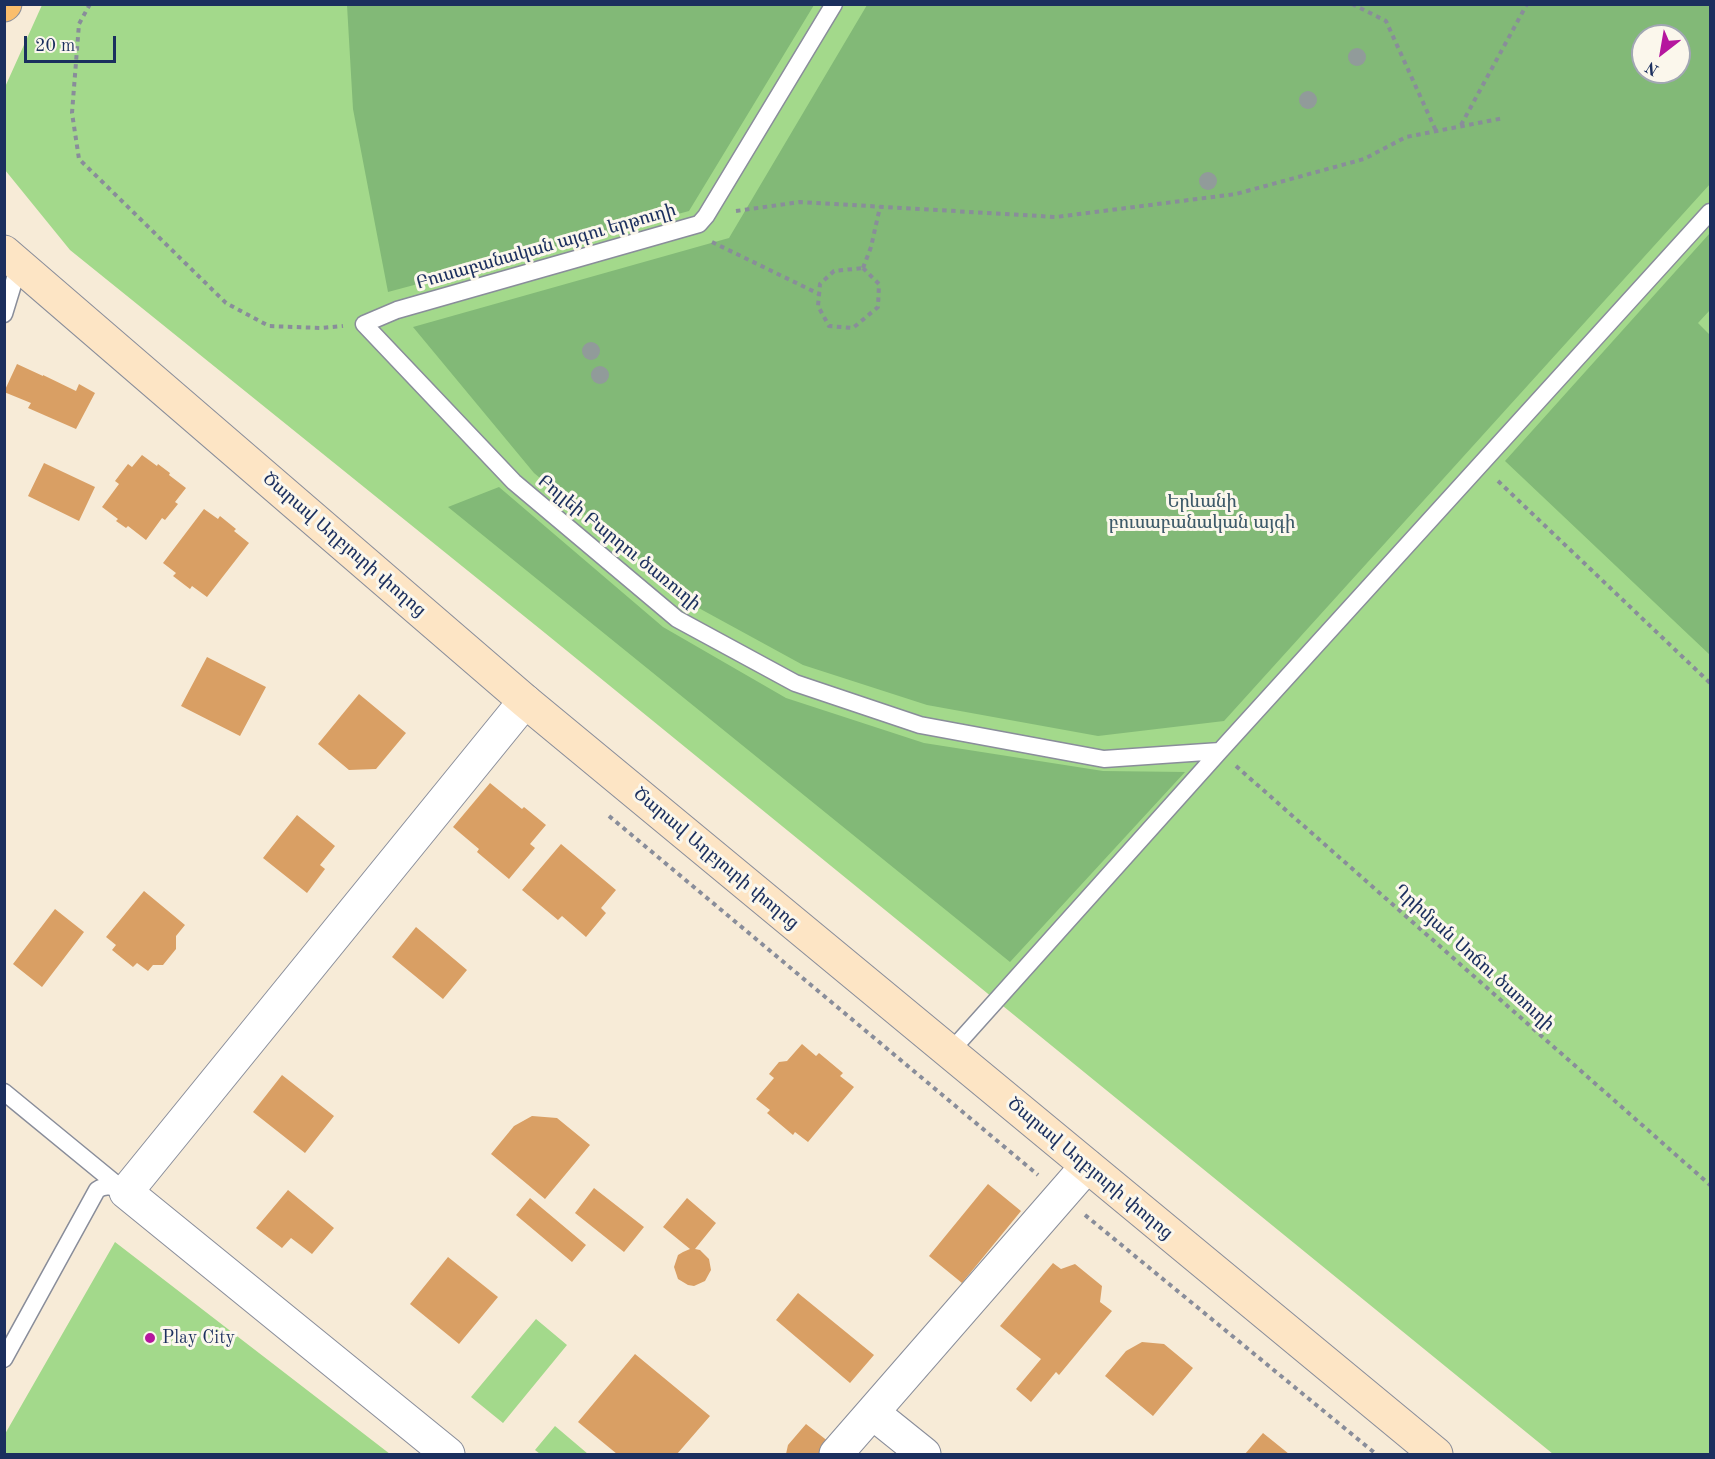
<!DOCTYPE html>
<meta charset="utf-8">
<style>
body{margin:0}
#map{position:relative;width:1715px;height:1459px;overflow:hidden;background:#f7ebd7;font-family:"Old Standard TT",serif}
canvas{display:block}
.frame{position:absolute;inset:0;border:6px solid #1b2f5e;pointer-events:none}
.north{position:absolute;left:1631px;top:24px;width:60px;height:60px;box-sizing:border-box;background:#fbf7ec;border:2px solid #a1a7b3;border-radius:50%;rotate:211deg;font-size:16px;font-weight:700;line-height:24px;text-align:center;color:#1b2f5e}
.north::after{content:'';display:block;margin:auto;width:21px;height:27px;background:#b5179e;clip-path:polygon(50% 0,100% 100%,50% 72%,0 100%)}
.scale{position:absolute;left:24px;top:36px;width:92px;height:27px;box-sizing:border-box;border:3px solid #1b2f5e;border-top:0;padding-left:8px;font-size:18px;line-height:21px;white-space:nowrap;color:#1b2f5e;-webkit-text-stroke:4px #fbf7ec;paint-order:stroke}
</style>
<div id="map">
<canvas width="1715" height="1459"></canvas>
<div class="frame"></div>
<div class="north">N</div>
<div class="scale">20 m</div>
</div>
<script>
const ctx = document.querySelector('canvas').getContext('2d');
ctx.lineJoin = 'round';
function fillPath(path, color) { ctx.fillStyle = color; ctx.fill(path, 'evenodd'); }
function trace(path, color, width, dash) { ctx.strokeStyle = color; ctx.lineWidth = width; ctx.lineCap = dash ? 'butt' : 'round'; ctx.setLineDash(dash || []); ctx.stroke(path); }
function write(font, color, halo, rows, align = 'center') {
  ctx.font = font + ' "Old Standard TT","Noto Serif Armenian",serif'; ctx.lineWidth = 6; ctx.setLineDash([]); ctx.textBaseline = 'middle'; ctx.strokeStyle = halo; ctx.fillStyle = color; for (const [text, x, y, turn = 0] of rows) {
    ctx.save(); ctx.translate(x, y); ctx.rotate((+turn || 0) * Math.PI / 180); ctx.textAlign = isNaN(turn) ? turn : align; if (halo) ctx.strokeText(text, 0, 0); ctx.fillText(text, 0, 0); ctx.restore();
  }
}
const green = new Path2D(`
 M42 5H1710V1454H1553L545 633 70 250 5 170V87ZM1643 36H1679V72H1643Z
 M115 1242 390 1454H5V1434Z
 M536 1319 567 1345 503 1423 471 1397Z
 M555 1426 588 1454H540L535 1450Z`);
const forest = new Path2D(`
 M347 5V4L814 5 689 211 388 292 353 109Z
 M867 5H1710V184L1224 721 1098 736 927 705 803 665 695 606 534 473 413 327 729 238ZM1643 36H1679V72H1643Z
 M1710 233V310L1698 323 1710 335V655L1505 461Z
 M499 487 663 627 786 698 924 743 1103 771 1185 772 1010 962 448 507Z`);
const building = new Path2D(`
 M17 364 43 376V375L76 391 79 384 95 393 76 429 28 408 31 403 4 392Z
 M142 455 157 466 158 464 170 473 169 475 186 488 175 502 178 504 165 520 162 518 146 540 128 526 126 528 116 521 118 519 102 507 119 484 115 481 128 464 132 467Z
 M44 463 95 487 79 521 28 496Z
 M204 509 218 519 220 516 236 529 234 531 249 543 207 597 192 586 190 589 173 576 176 573 163 563Z
 M207 657 266 687 240 736 181 706Z
 M359 694 406 733 376 769 349 770 318 744Z
 M490 783 522 809 524 807 546 825 530 844 535 848 509 879 477 852 479 849 453 827Z
 M297 815 335 846 320 865 325 869 307 893 263 858Z
 M561 844 616 890 601 908 606 913 586 937 562 916 558 920 522 890Z
 M144 891 185 925 176 936V949L163 965H153L148 971 137 963 133 967 112 950 116 945 106 937Z
 M55 909 84 932 42 987 13 964Z
 M416 927 467 970 443 999 392 957Z
 M802 1044 816 1056 819 1053 843 1073 840 1076 854 1087 808 1142 795 1132 793 1135 767 1113 770 1110 756 1099 774 1078 769 1074 779 1062 787 1061Z
 M282 1075 334 1116 305 1153 253 1112Z
 M532 1116 557 1118 590 1145 545 1199 491 1154 514 1126Z
 M988 1184 1021 1211 962 1283 929 1256Z
 M594 1188 644 1227 624 1252 575 1213Z
 M288 1190 334 1228 312 1254 291 1238 282 1248 256 1228Z
 M530 1198 586 1245 572 1262 516 1215Z
 M687 1198 716 1223 695 1249 700 1250 709 1259 711 1270 705 1281 694 1286 688 1285 678 1279 674 1267 678 1255 683 1252 690 1249 663 1227Z
 M448 1257 498 1297 459 1344 410 1304Z
 M1053 1263 1061 1269 1075 1264 1102 1286 1100 1302 1112 1311 1059 1375 1056 1372 1031 1402 1016 1389 1041 1359 1000 1326Z
 M798 1293 874 1355 850 1383 776 1320Z
 M1142 1342 1164 1344 1193 1368 1153 1416 1105 1376 1126 1351Z
 M635 1354 710 1416 677 1454H617L578 1422Z
 M806 1424 829 1442 819 1454H786L788 1445Z
 M1263 1433 1289 1454H1245Z`);
const path = new Path2D(`
 M90 4 79 24 72 113 79 159 226 303 269 326 321 328 343 326
 M1352 4 1386 21 1436 131
 M1710 4V5
 M1461 125 1527 4
 M736 211 800 202 1056 217 1236 194 1364 159 1406 137 1504 118
 M712 242 819 294
 M863 268 879 284 878 307 853 328 829 326 818 306 820 284 834 271Z
 M863 268 871 247 880 207
 M1498 481 1710 683
 M1236 766 1710 1185
 M609 816 1038 1175
 M1085 1215 1376 1454`);
const lane = new Path2D(`
 M834 4 706 216 699 224 397 310 364 324 514 482 677 619 795 683 920 725 1104 759 1220 751
 M4 314 19 265
 M950 1052 1220 751 1710 212
 M4 1092 121 1188
 M4 1359 97 1190C107 1183 115 1188 126 1192`);
const street = new Path2D(`
 M873 1413 924 1454
 M448 1454 126 1192 525 701
 M836 1454 1087 1166`);
const secondary = new Path2D(`
 M4 252 525 701 1436 1454`);
const highway = new Path2D(`
 M4 5 5 4`);
const trees = [
 [1357,57],
 [1308,100],
 [1208,181],
 [591,351],
 [600,375]
];
const markers = [
 [150,1338,6,"#b5179e"]
];
const streetNames = [
 ["Բուսաբանական այգու երթուղի",546,247,-16],
 ["Բոլլեի Բարդու ծառուղի",619,543,39],
 ["Ծարավ Աղբյուրի փողոց",344,545,41],
 ["Ծարավ Աղբյուրի փողոց",716,859,40],
 ["Ղրիմյան Սոճու ծառուղի",1474,958,42],
 ["Ծարավ Աղբյուրի փողոց",1090,1169,40]
];
const parkNames = [
 ["Երևանի",1202,502],
 ["բուսաբանական այգի",1202,523]
];
const poiNames = [
 ["Play City",162,1338]
];
fillPath(green, '#a3d98b');
fillPath(forest, '#82b977');
fillPath(building, '#d99f64');
trace(lane, '#898d9a', 19);
trace(street, '#898d9a', 35);
trace(secondary, '#898d9a', 35);
trace(highway, '#898d9a', 35);
trace(path, '#898d9a', 4, [4.5, 4.5]);
trace(lane, '#fff', 16);
trace(street, '#fff', 33);
trace(secondary, '#fde5c5', 33);
trace(highway, '#fabe6d', 33);
ctx.fillStyle = '#919b9a';
for (const [x, y] of trees) { ctx.beginPath(); ctx.arc(x, y, 9, 0, 2 * Math.PI); ctx.fill(); }
for (const [x, y, r, color] of markers) { const dot = new Path2D(); dot.arc(x, y, r, 0, 2 * Math.PI); ctx.fillStyle = color; ctx.fill(dot); trace(dot, '#fbf7ec', 2); }
write('18px', '#1b2f5e', '#fbf7ec', streetNames);
write('18px', '#3d5a69', '#fbf7ec', parkNames);
write('18px', '#1b2f5e', '#fbf7ec', poiNames, 'left');
</script>
